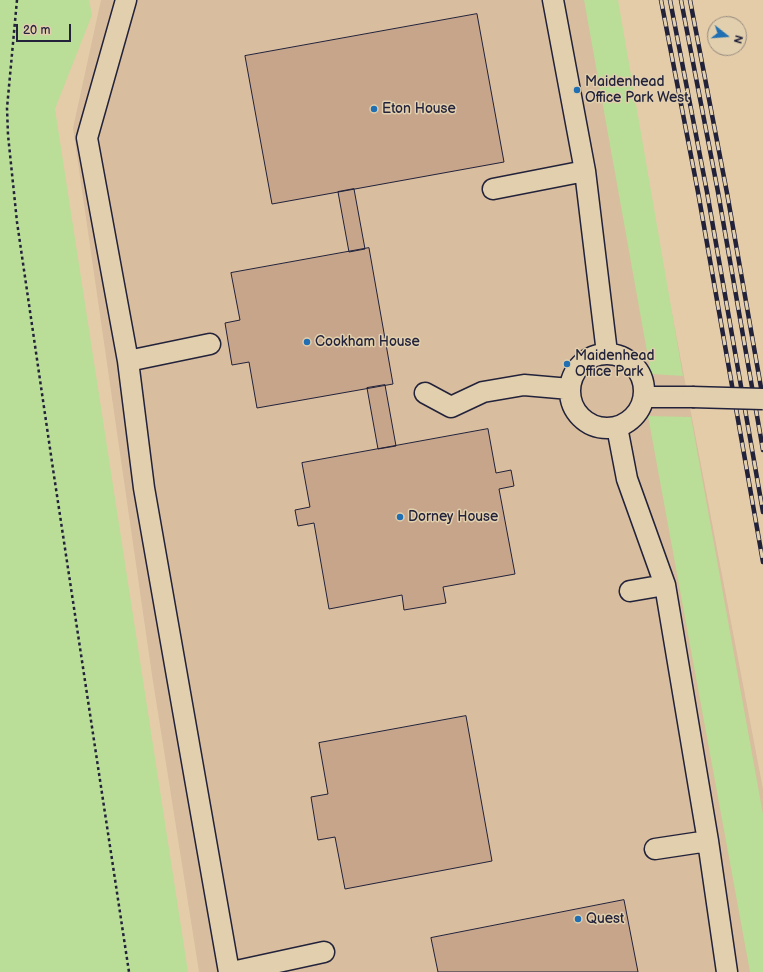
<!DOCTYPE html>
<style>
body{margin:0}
#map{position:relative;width:763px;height:972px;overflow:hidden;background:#e5cca9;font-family:"Balsamiq Sans",sans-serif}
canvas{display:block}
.north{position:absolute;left:707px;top:16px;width:40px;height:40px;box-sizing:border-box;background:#e1cfad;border:1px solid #958a7f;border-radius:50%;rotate:107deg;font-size:11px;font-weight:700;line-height:16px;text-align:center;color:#22223b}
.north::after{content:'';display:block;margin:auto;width:14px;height:18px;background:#1f6fb2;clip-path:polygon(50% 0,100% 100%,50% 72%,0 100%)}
.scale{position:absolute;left:16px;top:24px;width:55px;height:18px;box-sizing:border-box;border:2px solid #22223b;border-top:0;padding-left:5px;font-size:12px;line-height:14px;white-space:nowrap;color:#22223b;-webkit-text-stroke:3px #e1cfad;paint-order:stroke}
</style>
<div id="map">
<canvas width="763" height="972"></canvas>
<div class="north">N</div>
<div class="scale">20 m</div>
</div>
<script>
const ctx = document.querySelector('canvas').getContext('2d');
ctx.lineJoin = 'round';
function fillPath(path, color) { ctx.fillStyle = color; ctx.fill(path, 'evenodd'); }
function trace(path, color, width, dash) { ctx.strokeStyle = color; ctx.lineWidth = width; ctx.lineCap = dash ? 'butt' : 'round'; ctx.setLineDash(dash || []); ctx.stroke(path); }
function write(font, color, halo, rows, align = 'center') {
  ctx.font = font + ' "Balsamiq Sans",sans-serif'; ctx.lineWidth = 3; ctx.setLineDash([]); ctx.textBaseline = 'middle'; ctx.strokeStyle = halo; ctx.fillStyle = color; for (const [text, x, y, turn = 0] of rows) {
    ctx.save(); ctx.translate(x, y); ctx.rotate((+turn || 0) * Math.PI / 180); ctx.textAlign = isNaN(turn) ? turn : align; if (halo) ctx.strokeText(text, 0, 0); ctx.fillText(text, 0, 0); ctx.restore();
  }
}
const built = new Path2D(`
 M101 0H612L763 789V972H199L152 675 73 128Z`);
const green = new Path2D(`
 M0 0H89L92 15 55 109 188 972H0Z
 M584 0H618L683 376 651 374Z
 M648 416 691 417 763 814V972H750Z`);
const building = new Path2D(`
 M477 14 504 162 272 204 245 56Z
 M354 189 365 249 349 252 338 192Z
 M369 248 393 384 257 408 249 362 232 365 225 323 240 320 231 273Z
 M385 385 396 446 378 449 367 388Z
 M488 429 496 473 511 470 514 486 499 489 515 574 443 587 446 603 404 610 402 595 329 609 314 523 298 526 295 510 310 507 302 463Z
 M466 716 492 861 345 889 335 837 318 840 311 797 328 794 319 743Z
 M624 900 638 972H438L431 938Z`);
const path = new Path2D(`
 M17 0 7 108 8 135 17 222 53 469 129 972`);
const minor = new Path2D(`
 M126 0 87 138 128 361 144 488 229 972
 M553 0 585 171 607 353
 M493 189 585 171
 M570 391a37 37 0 1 1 74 0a37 37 0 1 1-74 0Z
 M128 361 210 344
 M425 393 451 407 483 392 524 385 570 389
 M644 397H692
 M617 427 627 479 665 585 708 841 727 972
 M630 591 665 585
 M655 849 708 841
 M232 972 324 952`);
const rail = new Path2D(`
 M661 0 698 192 763 562
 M670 0 707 192 763 512
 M681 0 718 192 763 450
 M690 0 727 193 763 399`);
const minorBridge = new Path2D(`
 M692 397 763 399`);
const markers = [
 [577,90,4,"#1f6fb2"],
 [374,109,4,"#1f6fb2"],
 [307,342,4,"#1f6fb2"],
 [567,364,4,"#1f6fb2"],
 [400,517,4,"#1f6fb2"],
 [578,919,4,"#1f6fb2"]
];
const poiNames = [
 ["Maidenhead",585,82],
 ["Office Park West",585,98],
 ["Eton House",382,109],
 ["Cookham House",315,342],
 ["Maidenhead",575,356],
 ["Office Park",575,372],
 ["Dorney House",408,517],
 ["Quest",586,919]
];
fillPath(built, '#d8bd9e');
fillPath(green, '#badd97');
fillPath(building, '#c6a58b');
trace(building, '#22223b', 1);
trace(minor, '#22223b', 23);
trace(path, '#22223b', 2.5, [3, 3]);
trace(minor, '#e1cfad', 20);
trace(rail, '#22223b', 4.5);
trace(rail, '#e1cfad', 3, [9]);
trace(minorBridge, '#22223b', 23, []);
trace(minorBridge, '#e1cfad', 20);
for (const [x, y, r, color] of markers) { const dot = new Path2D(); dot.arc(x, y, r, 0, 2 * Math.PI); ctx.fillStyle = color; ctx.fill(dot); trace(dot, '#e1cfad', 1.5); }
write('14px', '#22223b', '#e1cfad', poiNames, 'left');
</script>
